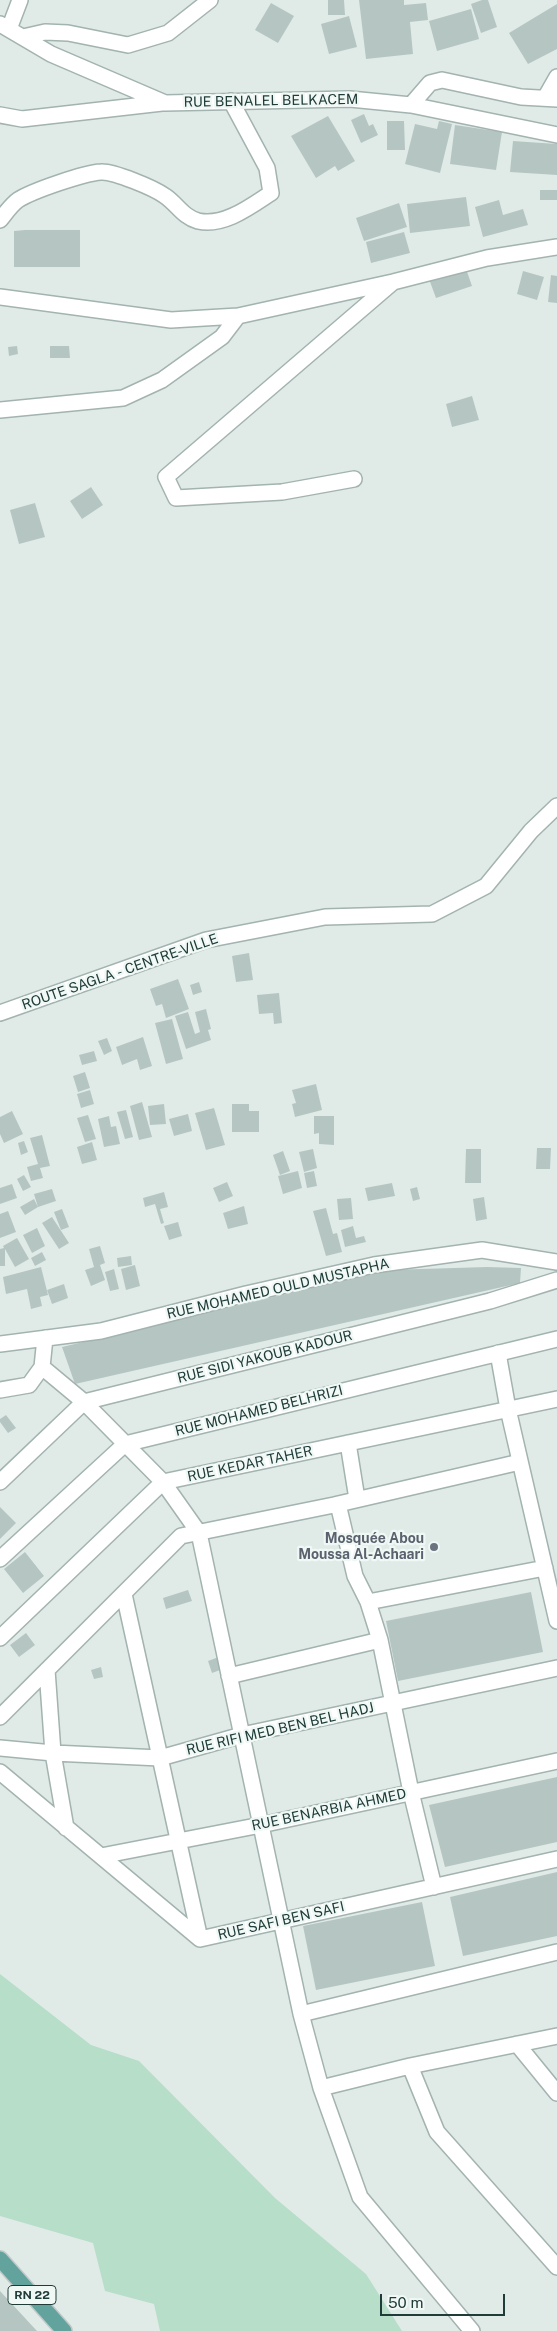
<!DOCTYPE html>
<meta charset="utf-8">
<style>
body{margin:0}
#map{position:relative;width:557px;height:2331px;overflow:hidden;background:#e0ebe8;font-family:"Public Sans",sans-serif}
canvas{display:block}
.scale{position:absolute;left:380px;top:2294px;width:125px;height:22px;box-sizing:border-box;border:2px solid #203c39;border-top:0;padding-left:6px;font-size:15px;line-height:18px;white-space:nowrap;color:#203c39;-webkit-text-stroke:4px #f0f8f5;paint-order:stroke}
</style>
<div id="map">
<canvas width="557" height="2331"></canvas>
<div class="scale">50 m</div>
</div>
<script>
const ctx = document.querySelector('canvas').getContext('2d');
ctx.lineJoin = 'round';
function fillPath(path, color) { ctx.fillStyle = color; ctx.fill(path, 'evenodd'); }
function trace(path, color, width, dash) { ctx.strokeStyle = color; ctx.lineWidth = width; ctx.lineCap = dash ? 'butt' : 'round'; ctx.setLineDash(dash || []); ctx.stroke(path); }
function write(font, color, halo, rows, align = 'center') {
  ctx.font = font + ' "Public Sans",sans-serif'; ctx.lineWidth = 4.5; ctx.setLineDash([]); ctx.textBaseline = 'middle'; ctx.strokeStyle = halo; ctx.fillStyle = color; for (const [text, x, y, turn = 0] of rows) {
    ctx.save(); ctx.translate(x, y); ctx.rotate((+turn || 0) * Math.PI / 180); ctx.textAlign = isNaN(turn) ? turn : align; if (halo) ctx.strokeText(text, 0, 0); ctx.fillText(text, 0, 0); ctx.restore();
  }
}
const green = new Path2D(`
 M0 1974 91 2045 139 2061 275 2198 366 2274 402 2331H160L154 2304 105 2291 93 2243 0 2216Z`);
const building = new Path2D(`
 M328 0H344L345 15H328Z
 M359 0H404V5L426 3 428 20 410 22 413 54 366 59Z
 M482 0H488L497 27 481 33 471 4Z
 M271 3 294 16 278 43 255 30Z
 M557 4V49L528 64 509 33Z
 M471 9 479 39 437 51 429 21Z
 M349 16 357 47 329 54 321 24Z
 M364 114 369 126 373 124 378 135 361 143 351 120Z
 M328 116 355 161 338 171 335 166 316 178 291 136Z
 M387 121H404L405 150H387Z
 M439 121 452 124 440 173 405 164 415 124 437 129Z
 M455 125 502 132 496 170 450 164Z
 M513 141 557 144V175L510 172Z
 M540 190H557V200H540Z
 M466 197 470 226 410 233 407 204Z
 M499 200 503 215 523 209 528 225 483 237 475 207Z
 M399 203 407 227 364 241 356 218Z
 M25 230H80V267H14V231Z
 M404 232 410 253 371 263 366 242Z
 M465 266 472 286 436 298 429 279Z
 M523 271 544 277 537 300 517 294Z
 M551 275 557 276V303L548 302Z
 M17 346 18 354 9 356 8 347Z
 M50 346H69L70 358H50Z
 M472 396 479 420 452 427 446 404Z
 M91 487 103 505 82 519 70 501Z
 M35 503 45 537 19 544 10 510Z
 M249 953 253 980 236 982 232 956Z
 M178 979 189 1009 166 1018 162 1004 156 1006 150 989Z
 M199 982 202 992 193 995 190 985Z
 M279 993 282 1023 274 1024 273 1013 259 1014 257 995Z
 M206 1009 211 1029 208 1030 211 1040 186 1049 175 1016 188 1012 195 1034 200 1032 195 1012Z
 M172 1019 183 1059 166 1064 155 1023Z
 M143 1037 152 1066 140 1070 137 1059 122 1065 116 1047Z
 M107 1038 112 1051 104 1055 98 1041Z
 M94 1051 97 1061 82 1065 79 1055Z
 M85 1072 90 1088 78 1092 73 1076Z
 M316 1084 322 1110 295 1117 292 1104 296 1103 292 1090Z
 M90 1090 94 1104 81 1108 77 1094Z
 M142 1102 152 1137 139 1140 130 1106Z
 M164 1104 166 1124 150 1125 148 1106Z
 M232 1104H249V1111H259V1132H232Z
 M214 1108 225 1145 206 1150 195 1113Z
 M126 1110 133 1137 125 1139 117 1112Z
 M12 1111 23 1134 4 1143 0 1134V1117Z
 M188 1114 192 1131 174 1136 169 1119Z
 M88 1115 96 1139 85 1142 77 1118Z
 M109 1116 111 1127 116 1126 120 1144 104 1147 98 1119Z
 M314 1116H334V1145L319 1144V1133L314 1134Z
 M42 1135 50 1166 40 1168 43 1178 31 1181 27 1167 38 1164 30 1138Z
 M24 1141 28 1152 21 1155 18 1143Z
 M92 1142 97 1160 82 1164 77 1147Z
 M537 1148H551L550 1169H536Z
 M313 1149 317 1168 304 1172 299 1152Z
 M466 1149H481V1183H465Z
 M283 1151 290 1171 280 1175 273 1155Z
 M298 1171 302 1188 283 1194 278 1176Z
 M314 1171 317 1186 307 1188 304 1173Z
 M24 1175 31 1187 23 1191 17 1179Z
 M227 1182 233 1196 219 1202 213 1188Z
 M392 1183 395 1196 368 1201 365 1188Z
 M12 1184 17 1198 0 1204V1188Z
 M417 1187 420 1199 413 1201 410 1189Z
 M52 1189 56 1201 38 1207 34 1194Z
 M164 1192 168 1207 160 1209 164 1223 161 1224 155 1204 145 1207 143 1198Z
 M484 1197 487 1219 476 1221 473 1199Z
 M351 1198 353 1219 339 1220 337 1199Z
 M34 1199 38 1207 25 1215 20 1207Z
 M244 1206 248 1224 228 1229 223 1213Z
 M326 1208 333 1234 337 1233 342 1252 326 1256 313 1211Z
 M62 1209 69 1227 61 1230 54 1212Z
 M8 1211 16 1232 0 1238V1214Z
 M52 1217 69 1243 59 1249 42 1223Z
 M178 1222 182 1236 169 1240 164 1226Z
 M353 1226 356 1238 364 1236 366 1242 345 1247 341 1230Z
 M37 1228 45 1246 32 1253 23 1235Z
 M17 1238 29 1259 15 1267 5 1249V1266H0V1249L4 1248 3 1246Z
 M100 1246 105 1263 100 1265 105 1280 91 1286 85 1270 94 1267 89 1249Z
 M42 1252 46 1260 35 1266 31 1258Z
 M131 1256 132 1265 118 1267 117 1258Z
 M135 1265 140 1286 126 1290 121 1269Z
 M41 1267 48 1295 40 1297 42 1306 31 1309 27 1289 6 1294 3 1277Z
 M487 1267 521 1268 520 1283 75 1384 62 1347 388 1270Z
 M114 1269 119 1289 110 1291 105 1272Z
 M64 1284 68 1298 52 1304 47 1290Z
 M6 1415 16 1428 8 1433 0 1422V1419Z
 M0 1507 16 1523 0 1539Z
 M25 1552 44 1576 23 1593 4 1569Z
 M188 1590 192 1601 166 1609 163 1598Z
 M531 1592 543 1652 398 1681 386 1621Z
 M26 1633 35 1645 19 1657 10 1645Z
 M224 1655 228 1667 212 1673 208 1661Z
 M101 1667 103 1677 94 1679 91 1670Z
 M557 1777V1842L445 1867 429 1805Z
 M557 1872V1936L463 1956 450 1897Z
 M422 1902 435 1966 316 1990 303 1926Z
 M0 2291 37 2331H0Z`);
const minor = new Path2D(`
 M0 24 51 54 165 103 350 99 411 105 557 135
 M9 29 20 0
 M23 37 45 32 68 33 128 45 168 33 210 0
 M545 98 557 77
 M411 105 430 83 442 80 521 97 557 99
 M0 115 22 119 162 103
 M0 220C5 214 11 205 18 200 32 191 84 173 101 172 113 171 154 188 165 196 177 204 183 217 198 221 224 227 251 206 271 193L267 168 231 101
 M0 297 171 320 238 316 393 282 487 258 557 247
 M0 410 123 398 162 380 222 337 238 316
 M354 479 282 492 176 498 166 477 392 283
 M0 1013 206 940 325 917 432 914 486 886 531 831 557 806
 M0 1344 101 1331 246 1294 374 1265 482 1250 557 1262
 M498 1353 508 1409 557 1621
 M42 1367 84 1402 163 1482 199 1533 301 2014 321 2088 360 2197 472 2331
 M0 1390 29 1385 42 1367 45 1338
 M348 1443 357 1499
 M0 1482 84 1402 490 1301 557 1280
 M338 1504 355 1576 368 1602 380 1640 411 1792 434 1887
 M0 1559 125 1444 557 1339
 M124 1594 200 1939
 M368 1602 545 1568
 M0 1638 163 1482 557 1399
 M47 1670 53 1753 66 1828
 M229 1676 380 1640
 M0 1717 181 1536 334 1505 520 1462
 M0 1748 53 1753 160 1758 242 1735 557 1668
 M0 1772 200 1939 557 1859
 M101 1856 261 1825 557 1761
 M301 2014 557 1952
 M517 2044 557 2093
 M410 2066 437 2132 557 2267
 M321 2088 410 2066 557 2036`);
const major = new Path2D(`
 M0 2259 64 2331`);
const markers = [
 [434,1547,5,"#6b7280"]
];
const shields = [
 [32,2295,48]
];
const shieldNames = [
 ["RN 22",32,2295]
];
const streetNames = [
 ["RUE BENALEL BELKACEM",271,101,-1],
 ["ROUTE SAGLA - CENTRE-VILLE",120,972,-19],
 ["RUE MOHAMED OULD MUSTAPHA",278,1289,-13],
 ["RUE SIDI YAKOUB KADOUR",265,1357,-14],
 ["RUE MOHAMED BELHRIZI",259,1411,-14],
 ["RUE KEDAR TAHER",250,1464,-12],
 ["RUE RIFI MED BEN BEL HADJ",280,1729,-13],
 ["RUE BENARBIA AHMED",329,1810,-12],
 ["RUE SAFI BEN SAFI",281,1921,-13]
];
const worshipNames = [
 ["Mosquée Abou",424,1539],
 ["Moussa Al-Achaari",424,1555]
];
fillPath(green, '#b7dec8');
fillPath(building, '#b5c6c2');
trace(minor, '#a3b3b0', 18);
trace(major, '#c1c8c8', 18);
trace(minor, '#fff', 15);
trace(major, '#62a39d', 15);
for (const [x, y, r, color] of markers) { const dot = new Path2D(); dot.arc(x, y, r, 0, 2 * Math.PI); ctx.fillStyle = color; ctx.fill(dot); trace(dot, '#f0f8f5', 2); }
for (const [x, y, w] of shields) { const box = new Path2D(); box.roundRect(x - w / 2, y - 9.5, w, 19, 4); ctx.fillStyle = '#f0f8f5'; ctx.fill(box); trace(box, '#203c39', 1); }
write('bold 12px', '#203c39', null, shieldNames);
write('14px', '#203c39', '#f0f8f5', streetNames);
write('bold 14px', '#5b616d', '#f0f8f5', worshipNames, 'right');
</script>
